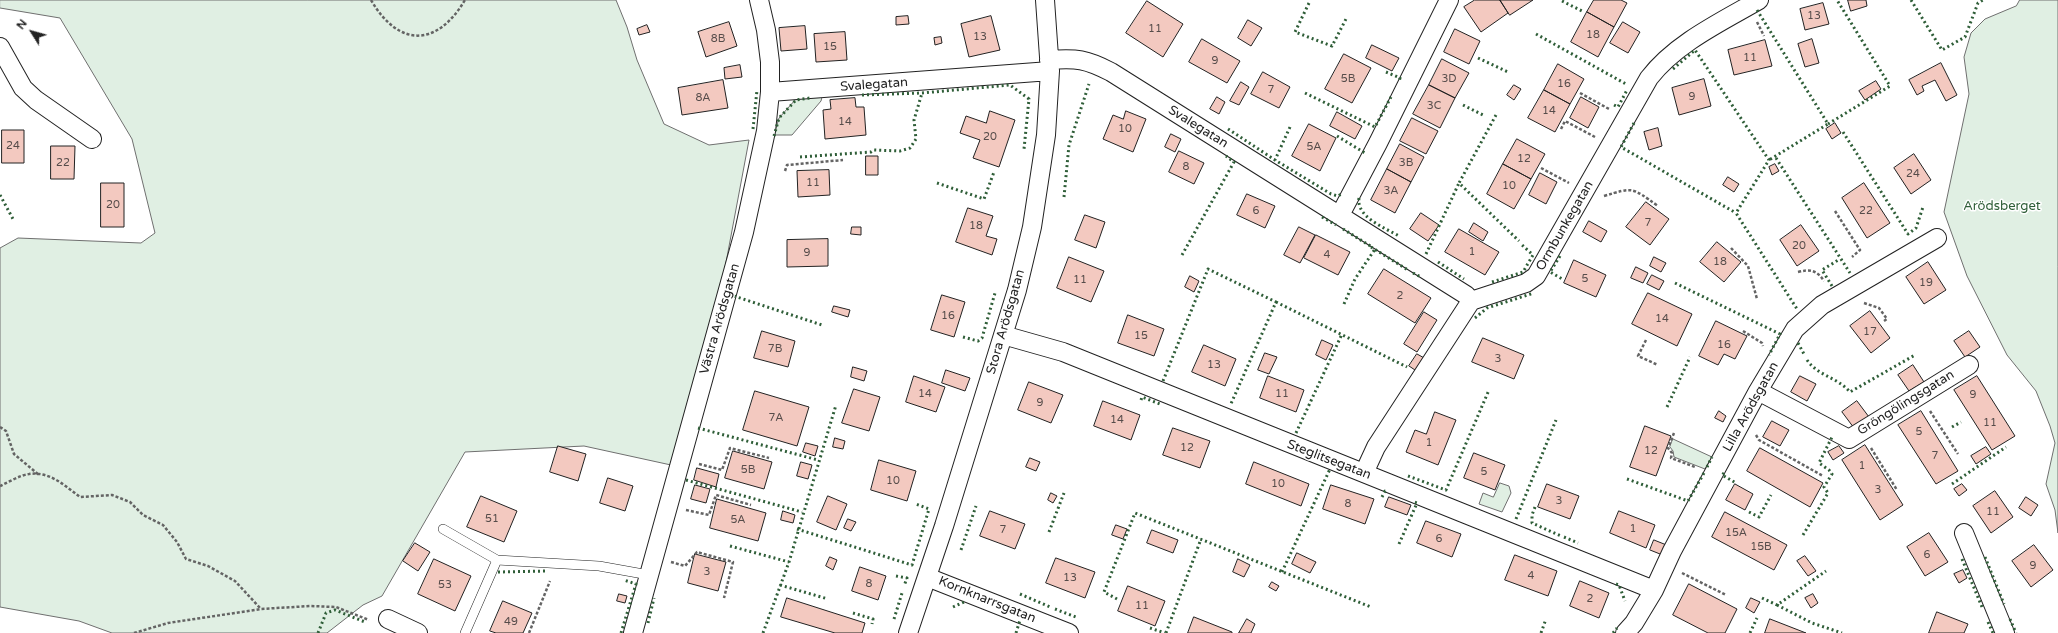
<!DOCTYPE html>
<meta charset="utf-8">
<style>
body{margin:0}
#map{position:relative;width:2058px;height:633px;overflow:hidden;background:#fff;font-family:"Varela Round",sans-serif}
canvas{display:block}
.north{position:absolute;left:12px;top:12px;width:40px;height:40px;-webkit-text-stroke:3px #fff;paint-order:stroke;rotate:307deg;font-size:11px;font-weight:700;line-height:16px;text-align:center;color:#222}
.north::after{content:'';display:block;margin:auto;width:14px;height:18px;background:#222;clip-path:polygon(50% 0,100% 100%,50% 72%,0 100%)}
</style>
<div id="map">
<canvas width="2058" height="633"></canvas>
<div class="north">N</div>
</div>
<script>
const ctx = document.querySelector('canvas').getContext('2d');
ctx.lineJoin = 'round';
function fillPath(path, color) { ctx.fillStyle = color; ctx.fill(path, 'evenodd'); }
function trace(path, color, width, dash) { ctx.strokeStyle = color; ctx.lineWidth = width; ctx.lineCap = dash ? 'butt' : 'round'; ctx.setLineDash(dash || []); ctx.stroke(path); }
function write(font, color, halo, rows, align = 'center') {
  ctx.font = font + ' "Varela Round",sans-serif'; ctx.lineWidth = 3; ctx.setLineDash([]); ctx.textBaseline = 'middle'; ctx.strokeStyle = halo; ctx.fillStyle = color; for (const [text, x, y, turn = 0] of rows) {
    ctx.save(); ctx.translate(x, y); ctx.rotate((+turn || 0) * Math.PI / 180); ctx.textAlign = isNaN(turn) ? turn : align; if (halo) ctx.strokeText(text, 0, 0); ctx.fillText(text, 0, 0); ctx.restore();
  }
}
const green = new Path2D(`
 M0 0H616L627 27 637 60 664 124 709 145 749 140 718 305 698 384 680 430 671 465 584 446 465 452 382 596 363 605 327 633H112L79 621 0 607V248L18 238 141 243 155 233 132 139 60 18 0 8Z
 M2020 0H2058V533L2055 510 2046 484 2055 443 2050 426 2036 391 2007 355 1967 276 1944 212 1969 94 1964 57 1971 33 1985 19 2016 6Z
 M822 97 821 101 792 135H774L779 118 796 99Z
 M1673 439 1712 457 1705 469 1674 457 1673 451 1670 447Z
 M1500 483 1509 486 1511 493 1502 512 1479 504 1483 493 1493 497Z`);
const building = new Path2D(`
 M1475 0H1500L1508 13 1481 32 1464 7Z
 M1500 0H1533L1510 15Z
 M1594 0H1621L1627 3 1614 27 1587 12Z
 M1848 0H1866L1867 6 1851 11Z
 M1147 1 1183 24 1163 57 1126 33Z
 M1823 3 1829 24 1805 30 1800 9Z
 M1587 12 1614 27 1598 57 1571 42Z
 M908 16 909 24 896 25V17Z
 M991 16 1000 50 969 57 961 24Z
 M1248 20 1262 28 1251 46 1238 38Z
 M729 22 737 46 706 57 698 32Z
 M1623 22 1640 32 1628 53 1610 43Z
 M647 25 650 32 639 35 637 29Z
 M805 26 807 49 781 51 779 28Z
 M1455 29 1480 41 1469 64 1444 52Z
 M845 32 847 60 816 62 814 34Z
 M941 37 942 43 935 45 934 38Z
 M1202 39 1240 61 1227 83 1189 62Z
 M1812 39 1819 63 1805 67 1798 44Z
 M1765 40 1772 66 1734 75 1728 50Z
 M1372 45 1399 58 1392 71 1366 58Z
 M1344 54 1371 68 1352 103 1325 89Z
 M1442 59 1469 73 1455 98 1429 85Z
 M1941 63 1957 95 1946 101 1935 80 1922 86 1924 91 1917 95 1909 80Z
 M1558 64 1584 79 1570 104 1544 90Z
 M740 65 742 77 725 79 724 68Z
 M1263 72 1290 87 1279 108 1251 94Z
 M1704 79 1711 106 1679 115 1672 88Z
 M723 80 728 108 682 115 678 88Z
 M1876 81 1881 89 1865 100 1859 91Z
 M1241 82 1249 87 1239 105 1230 101Z
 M1429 85 1455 98 1440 128 1413 114Z
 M1514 85 1521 89 1514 100 1507 95Z
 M1544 90 1570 104 1555 132 1528 118Z
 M1217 97 1225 102 1219 114 1210 109Z
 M1581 97 1599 107 1588 128 1570 118Z
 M855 98 856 107H864L866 135 825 139 823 110 831 109 830 100Z
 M990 111 1015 120 999 167 973 158 980 140 960 133 966 116 986 123Z
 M1126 111 1146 119 1133 152 1103 139 1113 115 1123 119Z
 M1337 112 1362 126 1355 139 1330 126Z
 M1412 118 1438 131 1426 154 1400 141Z
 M1835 123 1841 133 1832 139 1826 129Z
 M1309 124 1336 138 1320 171 1292 156Z
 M1658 128 1662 146 1649 150 1644 132Z
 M2 130H24V163H2Z
 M1171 134 1181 139 1175 152 1165 147Z
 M1517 139 1545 154 1531 179 1503 164Z
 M1400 144 1424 157 1411 182 1387 169Z
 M51 146H75L74 179H51Z
 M1179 151 1204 163 1194 184 1169 172Z
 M1914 154 1931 180 1911 194 1894 168Z
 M866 156H878V175H866Z
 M1503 164 1531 179 1514 209 1487 194Z
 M1775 164 1779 171 1772 175 1769 167Z
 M1387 169 1411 182 1395 213 1371 200Z
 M829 170 830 195 798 197 797 171Z
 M1540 173 1557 182 1546 204 1529 195Z
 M1728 177 1739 184 1734 192 1723 185Z
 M101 183H124V227H101Z
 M1864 183 1890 223 1867 238 1842 198Z
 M1247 194 1275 206 1265 228 1237 215Z
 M1646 202 1669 219 1650 245 1626 227Z
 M968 208 993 216 986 236 997 239 992 255 956 242Z
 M1421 213 1439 225 1428 241 1410 229Z
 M1085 215 1105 222 1096 248 1075 240Z
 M1589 221 1607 231 1601 242 1583 232Z
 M1474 223 1488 232 1483 241 1469 232Z
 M1801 225 1819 251 1797 266 1780 240Z
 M852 227H861V235L851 234Z
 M1299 227 1315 235 1300 263 1284 255Z
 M1459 229 1499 252 1485 275 1445 252Z
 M1316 235 1350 252 1338 275 1304 258Z
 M828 239V266L787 267V240Z
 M1717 242 1741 262 1724 282 1700 262Z
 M1069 257 1104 271 1091 302 1057 288Z
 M1654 257 1666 263 1661 272 1650 266Z
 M1574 260 1606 275 1596 297 1564 283Z
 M1928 262 1946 290 1924 304 1906 277Z
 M1636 267 1648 273 1643 283 1631 278Z
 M1384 269 1431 298 1415 323 1368 294Z
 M1652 275 1664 281 1659 290 1647 284Z
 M1190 276 1199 281 1194 292 1185 287Z
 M1648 293 1692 314 1677 346 1632 324Z
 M942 295 965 302 954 337 931 330Z
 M834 306 850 310 848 317 832 312Z
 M1870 311 1890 338 1871 353 1850 326Z
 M1424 312 1437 320 1417 352 1404 344Z
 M1128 315 1164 329 1154 356 1118 343Z
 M1716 321 1747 336 1735 359 1724 354 1718 365 1699 356Z
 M762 331 795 341 788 367 754 358Z
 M1969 331 1980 347 1965 357 1954 341Z
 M1483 338 1524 355 1514 379 1472 362Z
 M1322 340 1333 345 1326 360 1316 355Z
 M1204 345 1236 359 1225 386 1192 372Z
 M1265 353 1277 357 1269 374 1258 370Z
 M1417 354 1426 359 1418 372 1409 366Z
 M1913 365 1924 382 1909 391 1898 375Z
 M853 367 867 371 864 381 851 377Z
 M946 370 970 378 965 391 942 383Z
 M914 376 945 387 936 412 906 402Z
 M1268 376 1304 390 1296 412 1260 398Z
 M1800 376 1816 384 1807 401 1791 392Z
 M1977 376 2015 436 1992 450 1954 390Z
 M1029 382 1063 395 1051 423 1018 410Z
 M854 389 880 397 869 431 842 423Z
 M755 391 809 407 797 446 743 430Z
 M1103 401 1140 415 1131 440 1094 426Z
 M1857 401 1869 417 1854 428 1842 412Z
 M1719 411 1726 416 1723 422 1715 418Z
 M1921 411 1958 471 1936 484 1898 425Z
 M1435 412 1456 420 1438 465 1406 452 1415 430 1426 434Z
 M1772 421 1789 430 1780 446 1763 437Z
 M1645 426 1671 436 1656 476 1630 467Z
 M1173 428 1210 441 1200 468 1163 455Z
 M835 438 845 441 843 449 833 447Z
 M806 443 818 446 815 456 803 452Z
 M1865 445 1903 505 1880 520 1842 460Z
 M558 446 586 454 578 481 550 472Z
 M1839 446 1844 453 1833 460 1828 452Z
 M1986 447 1991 454 1976 464 1971 456Z
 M1760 448 1823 483 1810 507 1747 471Z
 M733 451 772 462 764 489 725 478Z
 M1474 453 1505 465 1495 490 1464 478Z
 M1030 458 1040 462 1036 471 1026 467Z
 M879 460 916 471 907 501 871 490Z
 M801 462 812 465 808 479 797 476Z
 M1254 462 1309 484 1301 506 1246 484Z
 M697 468 719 474 716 487 694 480Z
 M608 478 633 486 625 511 600 503Z
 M1547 484 1579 496 1570 519 1538 507Z
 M1735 484 1753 494 1745 510 1726 500Z
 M1962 484 1967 490 1959 496 1954 489Z
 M695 485 710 489 706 503 691 499Z
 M1331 485 1374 499 1365 524 1323 509Z
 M1995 491 2013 517 1991 533 1973 506Z
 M1051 493 1057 496 1053 503 1048 500Z
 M481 496 517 511 504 542 467 527Z
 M828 496 847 504 836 530 817 522Z
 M1389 497 1411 505 1407 515 1385 507Z
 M2026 497 2038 505 2031 516 2019 508Z
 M717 499 766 513 758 541 710 528Z
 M783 511 795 515 793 523 781 520Z
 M990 511 1025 524 1015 549 980 536Z
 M1619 511 1655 525 1646 548 1610 533Z
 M1725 512 1787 545 1774 570 1712 537Z
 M848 519 856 522 851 531 844 528Z
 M1426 521 1461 534 1452 557 1417 543Z
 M1116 525 1127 529 1123 539 1112 535Z
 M1152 530 1178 540 1173 553 1147 543Z
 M1929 533 1948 562 1925 576 1907 547Z
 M1654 540 1669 546 1665 556 1650 550Z
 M415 543 430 552 418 571 403 561Z
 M2034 545 2053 570 2031 587 2012 561Z
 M1297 553 1316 562 1310 573 1292 564Z
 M695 554 726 562 718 591 688 583Z
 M1515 555 1557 571 1548 596 1505 580Z
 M1805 556 1816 571 1808 576 1797 561Z
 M830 557 837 560 833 570 826 566Z
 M1056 558 1095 572 1085 598 1046 583Z
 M434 559 471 576 455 611 418 594Z
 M1238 559 1250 565 1244 577 1233 572Z
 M860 567 886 576 878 600 852 591Z
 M1963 570 1967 578 1959 583 1954 574Z
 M1580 581 1609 593 1599 618 1570 606Z
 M1272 582 1279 586 1276 591 1269 587Z
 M1689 584 1737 609 1725 633H1708L1673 615Z
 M1128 586 1165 601 1155 626 1118 611Z
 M619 594 627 596 625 603 617 601Z
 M1813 594 1818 603 1811 608 1805 598Z
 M787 598 865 623 862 633H835L781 617Z
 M1751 598 1760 602 1754 613 1746 608Z
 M503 601 532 613 523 633H496L490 631Z
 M1937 612 1968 624 1964 633H1929Z
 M1194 617 1232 632V633H1188Z
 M1247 619 1255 624 1251 633H1239Z
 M1770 619 1806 633H1765Z`);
const path = new Path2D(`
 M371 0C399 48 437 47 465 0
 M1757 22 1764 36
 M1580 93 1609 109
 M1561 129 1565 121 1595 137
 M1541 168 1569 183
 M785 171 787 165 843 160
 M1604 196C1634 187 1631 187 1658 206
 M1835 211 1860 250 1852 257
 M1731 248 1748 266 1757 299
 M1798 272C1810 269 1817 270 1824 281
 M1864 303 1879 308 1887 319 1884 321
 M1743 331 1762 343 1763 346
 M1646 340 1638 356 1658 365
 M1930 411 1958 454
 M0 427 6 431 14 454 39 475
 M1674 433 1668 448 1672 453 1671 458 1695 467
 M1756 435 1759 440 1823 476
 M1871 448 1897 490
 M699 464 722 470 730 448 769 458
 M0 486C9 482 20 475 29 474 50 471 65 486 80 497L112 495 130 502 143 515 163 525 177 542 186 559 208 566 235 581 261 609
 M686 510 709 515 716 495 751 505
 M671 562 685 566 697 552 733 562 724 598
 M1682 573 1726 595
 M134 633 168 623 261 609 310 606 336 607 369 620
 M529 633 550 581`);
const service = new Path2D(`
 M443 529 497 560
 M465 633 497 560 599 566 649 575`);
const minor = new Path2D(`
 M0 47 23 88 36 100 92 139
 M1049 60C1077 58 1086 59 1111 72L1466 295 1471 301
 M770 92 1050 71
 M1340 215 1378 143 1449 0
 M1003 335 1063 352 1654 590
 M1758 391 1849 439 1969 365
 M1364 473 1376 447 1471 301 1526 283 1536 276 1649 78C1676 43 1721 22 1759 0
 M1964 533 2005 633
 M927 577 1069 633
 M388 619 418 633
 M633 633 744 232 766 131 770 92V62L766 30 759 0
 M908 633 944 526 1017 290 1032 227 1046 135 1050 71 1045 0
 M1625 633 1634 623 1654 590 1672 551 1758 391 1795 329 1822 305 1937 238`);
const hedge = new Path2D(`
 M1911 0 1942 50 1965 37 1978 3 1983 0
 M1562 1 1582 11
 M1309 3 1295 32 1332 46 1346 19
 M1757 10 1828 124 1769 160
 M1536 34 1626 84
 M1478 58 1508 72
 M1673 69 1695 50 1769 160 1736 213 1797 309
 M1386 72 1400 78 1399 82
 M1305 93 1375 127 1391 97
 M862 95 922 93 1010 85 1029 99 1024 149
 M1463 105 1483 115
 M1614 105 1618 107 1627 90
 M1496 115 1459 183 1519 241
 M1634 123 1621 147 1736 213
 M1828 124 1890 86 1837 0
 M1290 127 1275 160 1331 194 1338 196 1343 193
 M753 129 757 90
 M1228 129 1275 160
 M1843 132 1908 234 1916 228 1923 207
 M774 136 779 118 796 100 810 98
 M1337 136 1365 153 1364 155
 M800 157 871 152 874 150 900 151 910 148 916 139 914 120 922 93
 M1776 158 1850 273
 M937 183 984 199 994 172
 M0 195 13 219
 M1064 197 1069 145 1089 84
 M1359 198C1356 217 1385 228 1399 236
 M1322 217 1336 225
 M1343 229 1372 247
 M1371 247 1408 270
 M1426 254 1459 183
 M1182 255 1234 162 1226 156
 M1560 256 1550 272 1564 280
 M1438 262 1464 279
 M1413 273 1421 277
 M1492 282 1523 272 1533 255 1522 245
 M1675 283 1780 334 1769 355
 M1832 286 1822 270 1840 259
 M734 296 822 325
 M1276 302 1407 367
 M1344 304 1355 279 1375 249
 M1475 318 1487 308 1534 293
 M963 337 978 341 982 338 995 293
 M1798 343 1805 356
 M1807 360C1818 376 1837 377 1850 392L1915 355
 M1163 381 1208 269 1276 302 1230 406
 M1141 400 1142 397 1160 404
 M1667 407 1690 357
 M1952 427 1961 422
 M698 428 818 460
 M1296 433 1342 334
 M1707 467 1712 457
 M1724 473 1722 475 1736 483
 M1408 476 1446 490 1489 390
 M1627 479 1688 501 1704 473
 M686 480 802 512
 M1952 484 2006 447
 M1382 497 1385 491H1387
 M1535 507 1532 515V523L1561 536
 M1749 512 1759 517 1771 495
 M1516 519 1556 420
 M797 529 912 565 929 509 916 504
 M1049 532 1064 493
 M1803 535 1828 493 1824 487 1832 474 1829 470 1819 463 1832 437
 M1564 537 1578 543
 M1399 544 1417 503 1414 502
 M730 546 789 562
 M961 550 976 506
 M1985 557 2004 604
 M1962 559 1982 607
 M498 572 548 571
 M1282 572 1330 469
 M896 576 907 578 904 586
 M1616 584 1619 585 1625 601
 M780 585 828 599
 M1020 594 1050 607
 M1762 598 1777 605 1826 571
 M1117 599 1104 592 1135 513 1371 607
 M1777 605 1812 623 1842 633
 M953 607 964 602
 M1055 609 1076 617
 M853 613 873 619 872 624
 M894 619 902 593
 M2010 619 2016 633
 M1988 622 1993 633
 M648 623 654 598
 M1150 628 1165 633
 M318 633 326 613 335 610 365 622
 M621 633 636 584 624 580
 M763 633 789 562 836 405
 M1016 633 1020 620
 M1166 633 1201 539
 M1541 633 1546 619
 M1613 633 1617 628
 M1750 633 1757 618`);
const numberNames = [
 ["13",1814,16],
 ["11",1155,29],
 ["18",1593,35],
 ["13",980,37],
 ["8B",718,39],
 ["15",830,47],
 ["11",1750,58],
 ["9",1215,61],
 ["5B",1348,79],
 ["3D",1449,79],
 ["16",1564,84],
 ["7",1271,90],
 ["9",1692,97],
 ["8A",703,98],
 ["3C",1434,106],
 ["14",1549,111],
 ["14",845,122],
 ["10",1125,129],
 ["20",990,137],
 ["24",13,146],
 ["5A",1314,147],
 ["12",1524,159],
 ["22",63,163],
 ["3B",1406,163],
 ["8",1186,167],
 ["24",1913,174],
 ["11",813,183],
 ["10",1509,186],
 ["3A",1391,191],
 ["20",113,205],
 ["6",1256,211],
 ["22",1866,211],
 ["7",1648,223],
 ["18",976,226],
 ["20",1799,246],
 ["1",1472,252],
 ["9",807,253],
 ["4",1327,255],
 ["18",1720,262],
 ["5",1585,279],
 ["11",1080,280],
 ["19",1926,283],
 ["2",1400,296],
 ["16",948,316],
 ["14",1662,319],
 ["17",1870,332],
 ["15",1141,336],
 ["16",1724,345],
 ["7B",775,349],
 ["3",1498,359],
 ["13",1214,365],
 ["14",925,394],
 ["11",1282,394],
 ["9",1973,395],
 ["9",1040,403],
 ["7A",776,418],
 ["14",1117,420],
 ["11",1990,423],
 ["5",1919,432],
 ["1",1429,443],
 ["12",1187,448],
 ["12",1651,451],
 ["7",1935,456],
 ["1",1862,466],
 ["5B",748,470],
 ["5",1484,472],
 ["10",893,481],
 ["10",1278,484],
 ["3",1878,490],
 ["3",1559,501],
 ["8",1348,504],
 ["11",1993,512],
 ["51",492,519],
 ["5A",738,520],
 ["1",1633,529],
 ["7",1003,530],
 ["15A",1736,533],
 ["6",1439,539],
 ["15B",1761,547],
 ["6",1927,555],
 ["9",2033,566],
 ["3",707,572],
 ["4",1531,576],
 ["13",1070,578],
 ["8",869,584],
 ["53",445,585],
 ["2",1590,599],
 ["11",1142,606],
 ["49",511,622]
];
const streetNames = [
 ["Svalegatan",874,85,-4],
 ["Svalegatan",1198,127,32],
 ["Ormbunkegatan",1565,226,-60],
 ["Västra Arödsgatan",720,319,-74],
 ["Stora Arödsgatan",1006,322,-74],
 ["Gröngölingsgatan",1906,403,-32],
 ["Lilla Arödsgatan",1751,407,-61],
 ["Steglitsegatan",1329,460,21],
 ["Kornknarrsgatan",987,600,22]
];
const parkNames = [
 ["Arödsberget",2002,207]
];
fillPath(green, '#e0efe3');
trace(green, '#6f6f6f', 1);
fillPath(building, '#f3c9c0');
trace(building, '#222', 1);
trace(service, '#222', 10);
trace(minor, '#222', 20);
trace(path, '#646464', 2.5, [3, 2]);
trace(service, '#fff', 9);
trace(minor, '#fff', 18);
trace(hedge, '#2f5e38', 3, [2, 3]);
write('11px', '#564c4a', null, numberNames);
write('13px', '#222', '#fff', streetNames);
write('13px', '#2f5e38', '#fff', parkNames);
</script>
